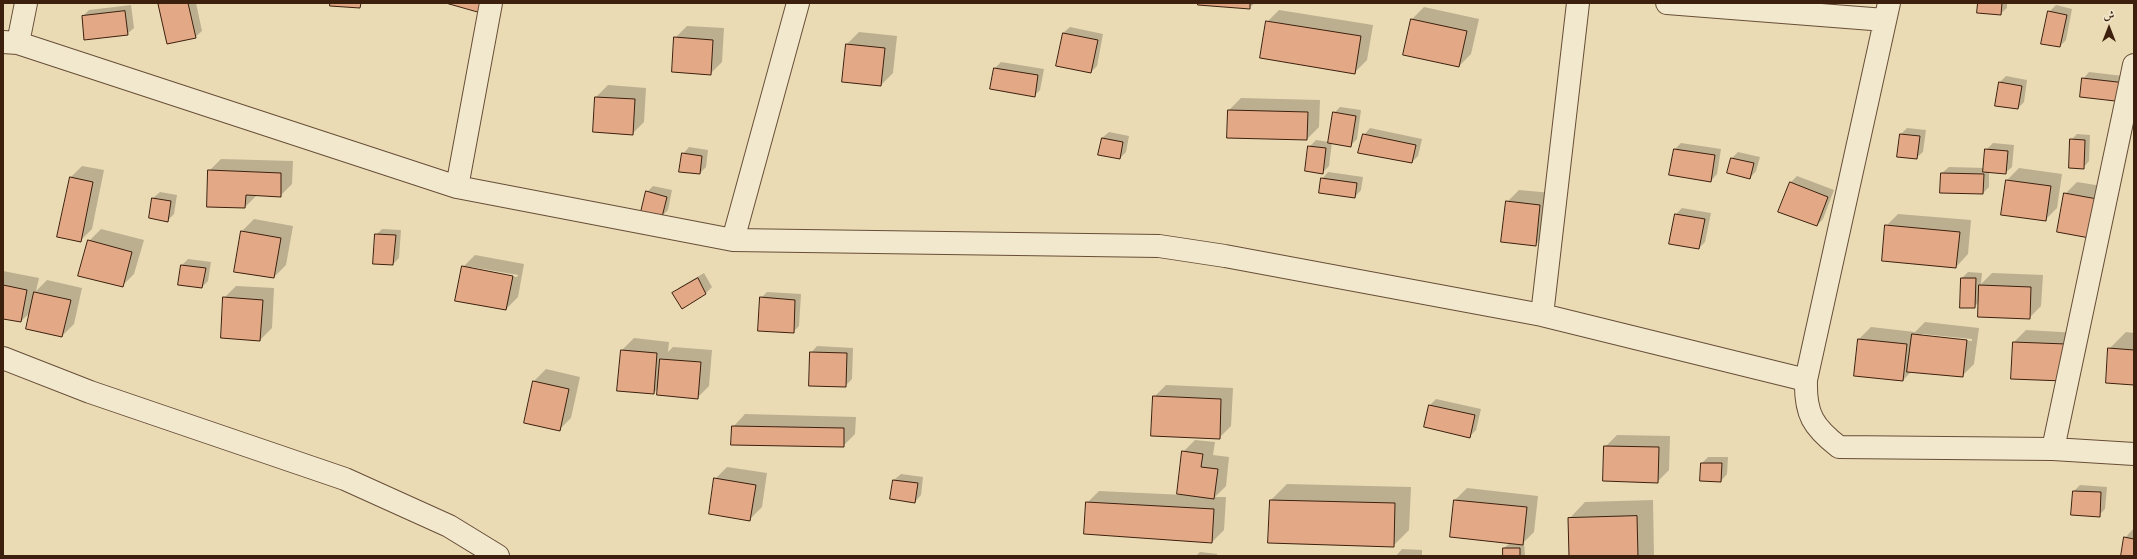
<!DOCTYPE html>
<meta charset="utf-8">
<style>
body{margin:0}
#map{position:relative;width:2137px;height:559px;overflow:hidden;background:#eadbb4;font-family:"IM FELL English",Amiri,serif}
canvas{display:block}
.frame{position:absolute;inset:0;border:4px solid #3c1f0d;pointer-events:none}
.north{position:absolute;left:2089px;top:8px;width:40px;height:40px;-webkit-text-stroke:3px #f1e8ce;paint-order:stroke;rotate:0deg;font-size:11px;font-weight:700;line-height:16px;text-align:center;color:#3c1f0d}
.north::after{content:'';display:block;margin:auto;width:14px;height:18px;background:#3c1f0d;clip-path:polygon(50% 0,100% 100%,50% 72%,0 100%)}
</style>
<div id="map">
<canvas width="2137" height="559"></canvas>
<div class="frame"></div>
<div class="north">ش</div>
</div>
<script>
const ctx = document.querySelector('canvas').getContext('2d');
ctx.lineJoin = 'round';
function fillPath(path, color) { ctx.fillStyle = color; ctx.fill(path, 'evenodd'); }
function trace(path, color, width, dash) { ctx.strokeStyle = color; ctx.lineWidth = width; ctx.lineCap = dash ? 'butt' : 'round'; ctx.setLineDash(dash || []); ctx.stroke(path); }
const shadow = new Path2D(`
 M161 3H196L202 31 195 37Z
 M1199 3H1255L1249 8Z
 M1979 3H2007V8L2000 14Z
 M131 5 134 28 127 34 83 16 89 10Z
 M2056 5 2072 9 2066 40 2060 46 2049 12Z
 M1424 7 1479 19 1471 54 1459 66 1404 54 1412 19Z
 M1279 10 1373 25 1367 60 1355 72 1267 22Z
 M687 26 724 28 722 62 710 74 675 38Z
 M1070 27 1103 34 1097 66 1091 72 1063 33Z
 M859 32 897 36 893 73 881 85 847 44Z
 M1001 62 1044 69 1040 90 1034 96 995 68Z
 M2089 72 2132 77 2130 95 2083 79Z
 M2006 76 2027 80 2024 102 2018 108 1999 83Z
 M608 85 646 88 644 122 632 134 596 97Z
 M1241 98 1320 100 1319 127 1307 139 1228 137 1229 110Z
 M1340 107 1361 110 1357 139 1350 146 1332 142 1329 166 1322 173 1309 147 1316 140 1329 142 1334 113Z
 M1370 128 1422 139 1418 156 1412 162 1364 135Z
 M1907 128 1926 130 1923 152 1916 158 1899 156 1901 134Z
 M1109 132 1129 136 1126 152 1120 158 1102 138Z
 M2077 134 2090 135 2089 161 2083 168 2071 140Z
 M1681 143 1721 149 1717 174 1711 181 1674 150Z
 M1993 143 2014 145 2012 167 2005 173 1989 172V187L1983 193 1941 192 1942 173 1949 167 1985 168 1986 150Z
 M689 147 708 150 706 167 700 173 683 154Z
 M1738 152 1760 157 1756 171 1750 178 1729 172 1732 158Z
 M221 159 293 161 292 184 280 196 257 195 245 207 209 171Z
 M82 166 104 170 92 229 80 241 70 178Z
 M2019 168 2062 174 2057 208 2045 220 2007 180Z
 M1328 172 1363 177 1361 190 1355 197 1322 179Z
 M1797 176 1834 190 1823 219 1817 225 1780 211 1791 182Z
 M2077 182 2114 188 2058 231 2065 194Z
 M653 186 672 190 668 210 662 216 647 192Z
 M1519 190 1552 193 1547 233 1535 245 1507 202Z
 M160 192 177 195 174 214 167 221 150 218 153 198Z
 M1682 208 1711 213 1705 242 1699 248 1676 214Z
 M1898 214 1971 220 1968 254 1956 267 1886 226Z
 M254 219 293 226 286 265 274 277 242 231Z
 M101 229 144 240 134 274 122 286 89 241Z
 M382 229 401 230 399 258 393 264 376 235Z
 M475 255 524 264 518 297 506 309 463 267ZM471 267 518 275 517 277 471 269Z
 M188 259 211 262 208 281 202 287 182 265Z
 M3 271 39 278 36 291 47 280 82 288 74 324 62 336 31 312 21 321 3 318Z
 M1968 272 1982 273 1981 284 1992 273 2043 275 2041 306 2029 318 1979 302 1974 307 1962 278Z
 M704 273 712 287 706 293 682 307 674 293 680 287Z
 M236 286 274 288 272 328 260 340 224 298Z
 M767 292 801 294 799 326 793 332 761 298Z
 M1925 322 1979 328 1974 364 1962 376 1912 371 1903 380 1855 375 1859 339 1871 327 1915 332ZM1922 334 1972 339V341L1922 336Z
 M2026 330 2078 333 2076 368 2014 342Z
 M2126 332 2134 333V384L2109 349Z
 M634 338 669 342 668 352 673 347 712 350 709 386 697 398 658 388 654 393 622 350Z
 M817 346 853 348 852 379 845 386 811 353Z
 M546 369 580 377 571 418 559 430 534 381Z
 M1166 385 1233 388 1231 426 1219 438 1154 397Z
 M1436 399 1481 409 1476 430 1470 436 1430 405Z
 M745 414 856 417 855 434 843 446 733 427Z
 M1617 435 1670 436 1669 470 1657 482 1605 447Z
 M1195 440 1215 442 1213 455 1229 457 1226 486 1215 497H1226L1224 530 1212 542 1085 533 1087 503 1099 491 1184 495 1183 452Z
 M1708 457H1728L1727 474 1721 481 1702 463Z
 M727 467 767 473 762 507 750 519 715 479Z
 M901 474 923 477 921 495 915 502 894 480Z
 M1287 484 1411 487 1409 530 1393 546 1271 500Z
 M2080 485 2107 487 2105 509 2099 515 2074 491Z
 M1467 488 1538 496 1534 532 1524 542 1525 556H1504V548L1510 543 1455 500Z
 M1653 500 1654 556H1570L1569 519 1585 502Z
 M2134 528V556H2122L2125 538Z
 M1402 549 1422 550V556H1396Z
 M1200 552 1217 554V556H1196Z`);
const building = new Path2D(`
 M188 3 196 38 167 44 158 4Z
 M330 3H361L360 8 330 6Z
 M446 3H481L479 12Z
 M1198 3H1250V9L1198 5Z
 M1978 3H2002L2001 15 1977 13Z
 M125 11 128 35 84 40 82 16Z
 M2048 11 2067 15 2060 47 2041 44Z
 M1411 19 1467 31 1459 67 1403 55Z
 M1266 21 1361 36 1355 74 1260 58Z
 M1063 33 1098 40 1091 73 1056 66Z
 M674 37 713 40 711 75 672 72Z
 M846 44 885 48 881 86 842 82Z
 M994 68 1038 75 1035 97 990 89Z
 M2082 78 2126 83 2124 102 2080 97Z
 M1999 82 2022 86 2018 109 1995 106Z
 M595 97 635 99 633 135 593 132Z
 M1228 110 1308 112 1307 140 1227 138Z
 M1333 112 1356 116 1351 147 1328 143Z
 M1363 134 1416 145 1412 163 1358 153Z
 M1900 134 1920 136 1917 159 1897 157Z
 M1102 138 1123 142 1120 159 1098 155Z
 M2070 139 2085 140 2084 169 2069 168Z
 M1308 146 1326 148 1323 174 1305 171Z
 M1674 149 1715 155 1711 182 1669 175Z
 M1985 149 2008 151 2006 174 1983 172Z
 M682 153 702 156 700 174 679 172Z
 M1731 158 1754 163 1750 179 1727 173Z
 M208 170 281 173V197L246 195 245 208 207 207Z
 M1941 173 1984 174 1983 194 1940 193Z
 M70 177 93 182 81 242 57 237Z
 M1321 178 1357 183 1355 198 1319 193Z
 M2006 180 2051 186 2046 221 2001 215Z
 M1790 182 1828 197 1817 226 1778 212Z
 M646 191 667 197 662 217 641 212Z
 M2064 193 2103 200 2095 239 2057 232Z
 M152 198 171 201 168 222 149 218Z
 M1506 201 1540 205 1536 246 1501 242Z
 M1675 214 1705 219 1699 249 1669 244Z
 M1885 225 1960 232 1956 268 1882 261Z
 M241 231 281 238 274 278 234 272Z
 M375 234 396 235 393 265 373 264Z
 M88 240 132 252 123 287 78 276Z
 M181 265 206 268 202 288 178 285Z
 M462 266 513 276 506 310 455 301Z
 M698 278 706 294 682 309 672 293Z
 M1961 278H1976L1975 308H1960Z
 M3 285 27 290 21 322 3 319Z
 M1979 285 2031 287 2030 319 1978 317Z
 M34 292 71 300 62 337 26 329Z
 M223 297 263 300 260 341 221 338Z
 M760 297 795 300 794 333 758 331Z
 M1912 334 1967 340 1963 377 1907 372Z
 M1858 339 1907 344 1903 381 1854 376Z
 M2013 342 2066 344 2064 381 2011 379Z
 M2108 348 2134 350V385L2106 383Z
 M621 350 657 353 654 394 617 391Z
 M810 352 847 353 846 387 809 386Z
 M660 359 701 362 698 399 657 395Z
 M533 381 569 389 560 431 524 423Z
 M1153 396 1221 399 1220 439 1151 436Z
 M1429 405 1475 415 1470 438 1424 427Z
 M732 426 844 428V447L731 445Z
 M1604 446 1659 447 1658 483 1603 481Z
 M1182 451 1203 454 1201 467 1218 469 1214 499 1177 494Z
 M1701 463H1722L1721 482 1700 481Z
 M714 478 756 485 750 521 709 514Z
 M893 480 918 483 915 503 890 499Z
 M2073 491 2101 492 2100 517 2071 515Z
 M1270 500 1395 503 1394 547 1268 543Z
 M1454 500 1527 507 1523 545 1450 537Z
 M1086 502 1214 509 1212 543 1084 534Z
 M1637 516 1638 556H1569L1568 518Z
 M2124 537 2134 539V556H2121Z
 M1503 548H1520V556H1503Z`);
const minor = new Path2D(`
 M1667 3 1885 20
 M1889 3 1806 380C1805 414 1813 427 1839 447L2053 449 2134 454
 M3 42 18 43 457 187 733 240 1159 246 1225 256 1542 315 1806 380
 M18 43 26 3
 M457 187 491 3
 M733 240 798 3
 M1542 315 1578 3
 M3 358 90 392 345 479 449 526 498 556
 M2053 449 2134 65`);
fillPath(shadow, '#0003');
fillPath(building, '#e3a986');
trace(building, '#3c1f0d', 1);
trace(minor, '#684e37', 24);
trace(minor, '#f1e8ce', 22);
</script>
